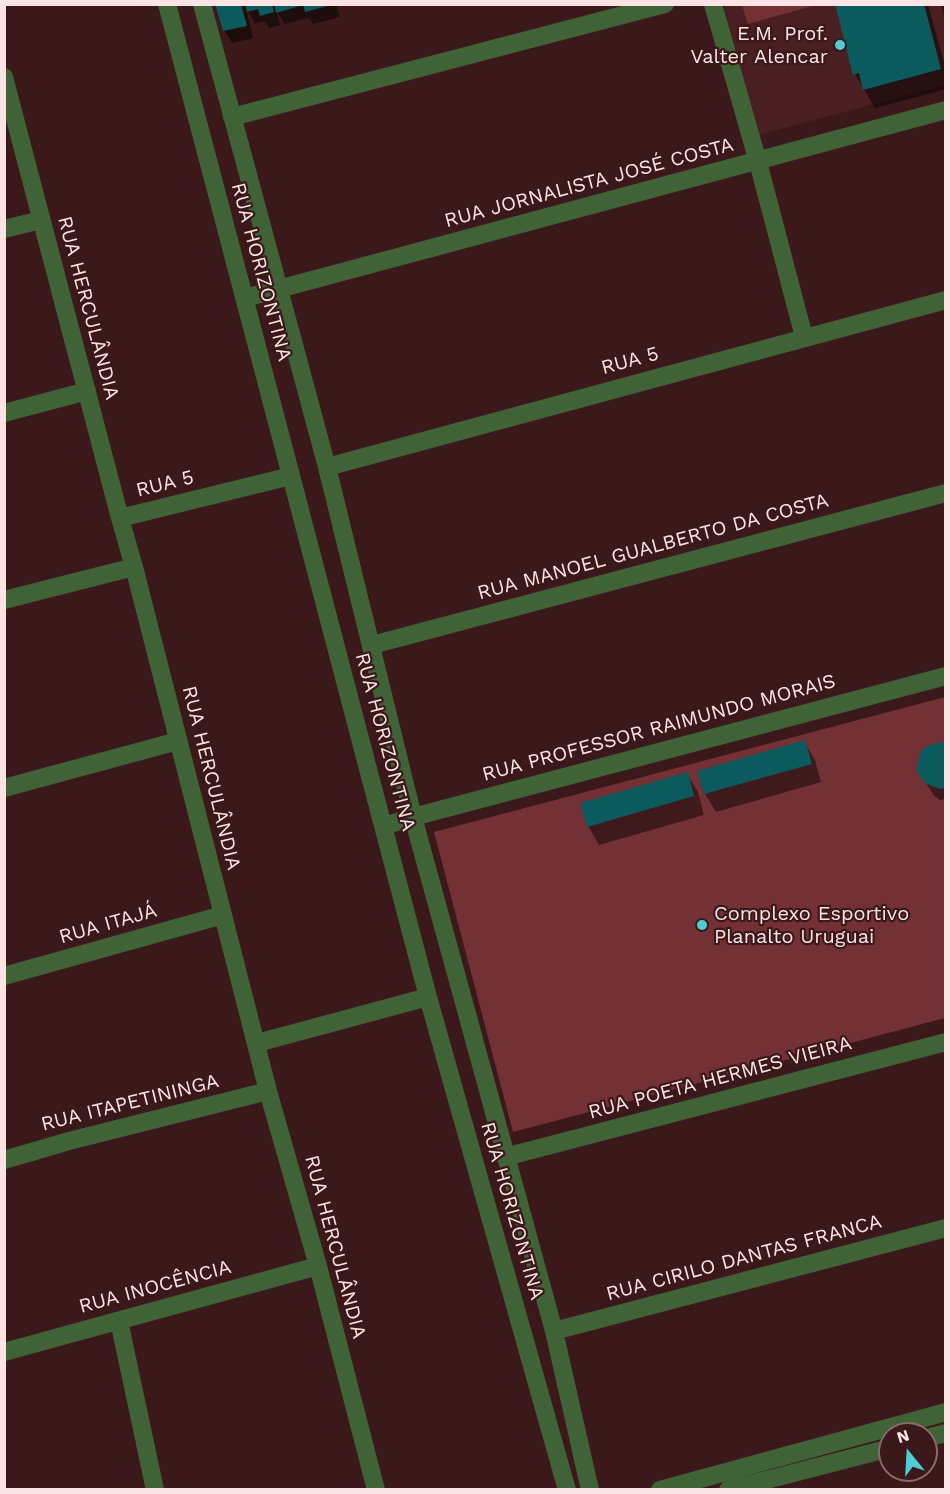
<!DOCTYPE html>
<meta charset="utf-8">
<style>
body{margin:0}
#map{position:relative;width:950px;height:1494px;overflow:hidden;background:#3b1819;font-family:"Work Sans",sans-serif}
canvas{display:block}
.frame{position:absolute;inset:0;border:6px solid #fde4e4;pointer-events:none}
.north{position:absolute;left:878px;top:1422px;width:60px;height:60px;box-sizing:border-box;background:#3b1819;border:2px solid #896a6a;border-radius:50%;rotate:342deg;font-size:16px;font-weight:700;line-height:24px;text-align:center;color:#fde4e4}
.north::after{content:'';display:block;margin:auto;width:21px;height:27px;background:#51ccd2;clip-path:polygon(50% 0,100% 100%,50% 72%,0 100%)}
</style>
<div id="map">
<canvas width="950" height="1494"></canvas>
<div class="frame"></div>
<div class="north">N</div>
</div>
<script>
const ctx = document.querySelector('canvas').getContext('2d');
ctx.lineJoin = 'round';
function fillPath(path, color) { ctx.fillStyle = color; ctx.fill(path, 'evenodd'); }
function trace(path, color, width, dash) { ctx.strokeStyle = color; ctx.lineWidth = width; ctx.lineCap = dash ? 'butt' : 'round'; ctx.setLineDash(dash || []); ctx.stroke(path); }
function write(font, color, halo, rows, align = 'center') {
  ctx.font = font + ' "Work Sans",sans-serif'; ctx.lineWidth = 4.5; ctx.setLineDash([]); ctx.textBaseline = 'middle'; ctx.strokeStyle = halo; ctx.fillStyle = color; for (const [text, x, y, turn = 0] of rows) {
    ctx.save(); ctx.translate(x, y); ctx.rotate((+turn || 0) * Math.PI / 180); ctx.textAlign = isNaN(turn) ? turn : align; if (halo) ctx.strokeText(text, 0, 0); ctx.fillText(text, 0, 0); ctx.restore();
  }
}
const built = new Path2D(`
 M724 5H945V85L758 135Z`);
const green = new Path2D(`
 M811 4 812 6 748 24 742 5Z
 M945 697V1018L513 1132 434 832Z`);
const shadow = new Path2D(`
 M217 4H336L340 17 313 24 309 18 285 24 277 12 280 25 269 28 265 21 255 24 246 7 253 38 232 43 224 30Z
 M836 4H928L946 70V89L875 108 855 74Z
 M941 4H946V22Z
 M804 742 815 760 821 782 716 812 705 794 699 772Z
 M946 745V799L940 800 934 796 919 771Z
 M687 774 698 792 704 815 599 845 588 826Z`);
const building = new Path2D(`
 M215 4H241L247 26 223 31Z
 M245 4H272L274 12 260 16 258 9 247 12Z
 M274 4H303V5L276 13Z
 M303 4H331V5L305 12Z
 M835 4H924L941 69 863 90 859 73 853 75Z
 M805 740 812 764 704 794 697 771Z
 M941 742 946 743V788L940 789 925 783 917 772V765L921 751 927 746Z
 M688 772 694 796 587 827 580 803Z`);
const minor = new Path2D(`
 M167 4 428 997 567 1490
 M202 4 327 467 413 817 554 1331 590 1490
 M713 4 758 162 804 337
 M4 77 120 518 134 567 268 1091 318 1266 376 1490
 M232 117 665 4
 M4 229 41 220
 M245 298 946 110
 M4 413 87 391
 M327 467 946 300
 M120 518 291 476
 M4 600 134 567
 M372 645 946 493
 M4 788 178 741
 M384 826 413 817 946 676
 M4 976 223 915
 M257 1043 428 997
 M505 1157 946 1042
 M4 1160 69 1141 268 1091
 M119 1321 155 1490
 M554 1331 946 1228
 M4 1352 318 1266
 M926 1438 946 1433
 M660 1490 946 1412
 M728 1490 890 1448`);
const markers = [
 [840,45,6,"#51ccd2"],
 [702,925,6,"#51ccd2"]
];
const poiNames = [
 ["E.M. Prof.",828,34],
 ["Valter Alencar",828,57],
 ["Complexo Esportivo",714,914,"left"],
 ["Planalto Uruguai",714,937,"left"]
];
const streetNames = [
 ["RUA JORNALISTA JOSÉ COSTA",589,183,-15],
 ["RUA HORIZONTINA",261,272,75],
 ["RUA HERCULÂNDIA",88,308,75],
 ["RUA 5",630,361,-15],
 ["RUA 5",165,484,-14],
 ["RUA MANOEL GUALBERTO DA COSTA",653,547,-15],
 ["RUA PROFESSOR RAIMUNDO MORAIS",659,728,-15],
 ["RUA HORIZONTINA",385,742,75],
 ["RUA HERCULÂNDIA",211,778,76],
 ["RUA ITAJÁ",108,924,-16],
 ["RUA POETA HERMES VIEIRA",720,1078,-15],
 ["RUA ITAPETININGA",130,1103,-14],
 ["RUA HORIZONTINA",512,1211,74],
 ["RUA HERCULÂNDIA",335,1247,75],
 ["RUA CIRILO DANTAS FRANCA",744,1258,-15],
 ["RUA INOCÊNCIA",155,1287,-15]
];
fillPath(built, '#4a1f21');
fillPath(green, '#743135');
fillPath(shadow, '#0007');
fillPath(building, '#0b5a5e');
trace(minor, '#3f6236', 18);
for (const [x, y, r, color] of markers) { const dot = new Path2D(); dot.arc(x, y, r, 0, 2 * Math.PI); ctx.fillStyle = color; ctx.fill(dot); trace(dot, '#3b1819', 2); }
write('20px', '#fde4e4', '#3b1819', poiNames, 'right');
write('20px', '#fde4e4', '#3b1819', streetNames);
</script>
